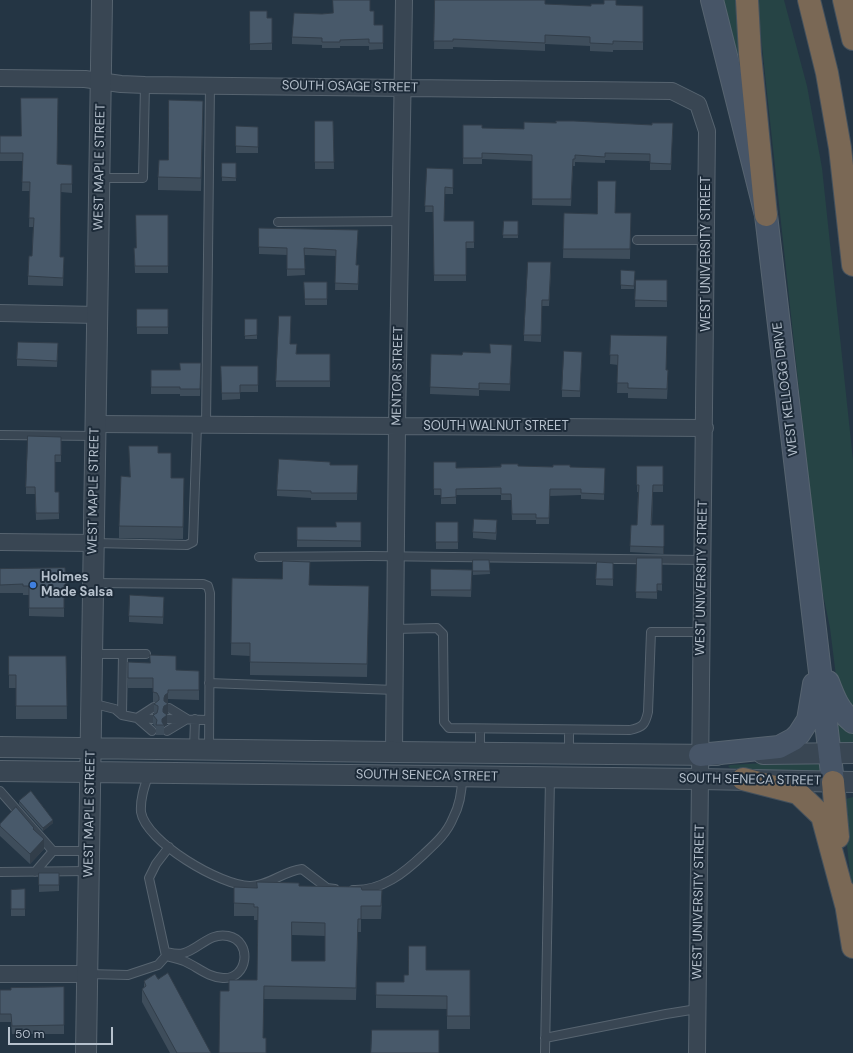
<!DOCTYPE html>
<style>
body{margin:0}
#map{position:relative;width:853px;height:1053px;overflow:hidden;background:#243544;font-family:"DM Sans",sans-serif}
canvas{display:block}
.scale{position:absolute;left:8px;top:1027px;width:105px;height:18px;box-sizing:border-box;border:2px solid #b6c1cd;border-top:0;padding-left:5px;font-size:12px;line-height:14px;white-space:nowrap;color:#b6c1cd;-webkit-text-stroke:3px #1d2b39;paint-order:stroke}
</style>
<div id="map">
<canvas width="853" height="1053"></canvas>
<div class="scale">50 m</div>
</div>
<script>
const ctx = document.querySelector('canvas').getContext('2d');
ctx.lineJoin = 'round';
function fillPath(path, color) { ctx.fillStyle = color; ctx.fill(path, 'evenodd'); }
function trace(path, color, width, dash) { ctx.strokeStyle = color; ctx.lineWidth = width; ctx.lineCap = dash ? 'butt' : 'round'; ctx.setLineDash(dash || []); ctx.stroke(path); }
function write(font, color, halo, rows, align = 'center') {
  ctx.font = font + ' "DM Sans",sans-serif'; ctx.lineWidth = 4; ctx.setLineDash([]); ctx.textBaseline = 'middle'; ctx.strokeStyle = halo; ctx.fillStyle = color; for (const [text, x, y, turn = 0] of rows) {
    ctx.save(); ctx.translate(x, y); ctx.rotate((+turn || 0) * Math.PI / 180); ctx.textAlign = isNaN(turn) ? turn : align; if (halo) ctx.strokeText(text, 0, 0); ctx.fillText(text, 0, 0); ctx.restore();
  }
}
const green = new Path2D(`
 M720 0H739L743 89Z
 M757 0H784L807 86 822 168 853 460V713L836 676 830 628 819 575Z
 M837 721 853 733V743H838Z
 M819 760 822 774 797 775 730 768 728 766 730 765Z
 M853 797V900L842 800Z`);
const service = new Path2D(`
 M100 178H143L145 85
 M278 222 401 221
 M637 240H707
 M206 425 210 85
 M0 435 95 436
 M94 543 187 545 193 542 197 425
 M259 557 370 556 702 560
 M94 583 203 584 208 586 210 593 209 749
 M395 629 437 628 443 634 444 722 449 728 630 730C643 727 645 725 648 712L651 632H702
 M93 654H123L122 715
 M123 654H146
 M209 683 395 690
 M91 703 115 709 122 715 137 718 153 719
 M168 719 209 720
 M480 729V753
 M569 730V754
 M152 731 137 718 154 707
 M167 731 187 719 169 708
 M194 749 195 719
 M149 773C145 785 140 798 141 812 146 842 221 886 250 886 269 886 283 871 302 869L327 888 335 889
 M0 791 53 851H89
 M0 872 88 871
 M35 872 53 851
 M353 890C382 891 404 873 424 854 436 843 447 833 453 818 460 805 462 792 462 777
 M166 952C171 953 178 955 184 953 199 949 210 932 228 936 253 941 248 980 223 978 207 977 198 967 184 961 178 959 172 957 166 956
 M88 974 128 975 158 965 166 956 149 878 156 864 169 847
 M545 1038 666 1014 697 1009
 M545 1053 550 778`);
const minor = new Path2D(`
 M0 78 85 79 121 84 145 85 672 91 698 104 707 131 697 1053
 M0 313 98 315
 M96 424 705 428
 M0 542 94 543
 M394 752 397 426 404 0
 M0 974H88`);
const tertiary = new Path2D(`
 M0 747 394 752 717 755
 M763 754 853 753
 M0 771 700 779 853 782
 M86 1053 102 0`);
const secondary = new Path2D(`
 M712 0 766 215 833 782
 M828 682C834 698 839 711 853 722
 M700 755 779 747 794 739 799 734 808 720 814 684`);
const motorway = new Path2D(`
 M747 0 750 54 766 215
 M809 0 827 73 840 148 853 265
 M844 0 853 39
 M743 779 798 793 822 816 846 905
 M833 782 838 837
 M844 891 853 947`);
const wall = new Path2D(`
 M435 0 591 6H643V50H613V52L590 51V46L545 44V51L453 47V49H434Z
 M250 11 267 18H272V50H250Z
 M370 11 374 25H383V49L369 50V46H340V48H322V45L292 44V37L322 14Z
 M203 114 201 191 158 190V177L168 160Z
 M315 121H333L334 169H315Z
 M556 123 652 125 673 123 671 170H650V161L605 160V163L575 162V166H573L571 206 532 205V161L482 159V164H463V125L482 128 524 129Z
 M258 127V153H236V146Z
 M0 136 57 164 72 174V193L61 192 60 257H64L63 286 28 285V276L32 256 33 227H29L30 191H22L23 161H0Z
 M222 163H236V181H222Z
 M427 168 453 169V194H445L444 221H474V248H466V281H434L433 212H425Z
 M616 191 615 213H631L630 259 563 258 564 213 597 214Z
 M168 215V273H135L134 248H136Z
 M504 221H518V238H503Z
 M358 230 356 265H359L358 290H335L336 256 304 255 305 275 287 276V255L259 254V247Z
 M551 269 549 306H542L541 342 524 341V335Z
 M621 270 635 271 634 289H621Z
 M636 280H667V307H635Z
 M304 282H327V305H305Z
 M137 309H168V334H137Z
 M245 319H257V339H245Z
 M291 323 290 344 297 354H330V387H276V381Z
 M611 335 667 370 668 380 667 399 628 398V393H617L618 365 610 364Z
 M58 343 57 367 17 366V359Z
 M512 345 510 391 479 390V396L430 394 431 354 462 355 490 353Z
 M582 352 580 397H562V390Z
 M201 363 200 396H180V394H151V370H180Z
 M221 366H258V392H240V399L222 400Z
 M61 437V462H55V492H59V519L36 520 35 494H26V487Z
 M158 453 171 478 184 490 183 539 119 538V526L130 477Z
 M434 462 456 468 518 466 553 467H570L605 468 604 500 581 499V495L550 496 549 524H536V520H512L511 500H501V495H456V504H441V495H434Z
 M330 465H358L357 500H311V498L277 496V490Z
 M637 466H663V492H653L652 525H664V553L663 554 630 552 631 525H637L638 492H637Z
 M361 522V547H297V527H336Z
 M436 522H458V549H436Z
 M497 527 496 540 473 538V532Z
 M637 558H662V591L657 590V599L636 598Z
 M473 560H489L490 574 473 575Z
 M613 563V586L596 585V579Z
 M65 568 66 594H64V617L29 616V595H23V593H0V569Z
 M431 569 472 570 471 597 431 596Z
 M232 578 310 585 369 586 367 677 250 675V656L231 655Z
 M164 604 163 624 129 622V616Z
 M9 656H66L67 719H16V688H9Z
 M128 662 176 670 199 671V700L168 699V703H167L168 714H167V724L164 727V735H156V728L153 724V715L154 714V704L156 702H153V688H128Z
 M19 801 53 823 43 831 19 804Z
 M0 824 34 830 44 849 30 864 0 836Z
 M39 873H59V891L39 892Z
 M299 886 362 890 382 903 381 919H361V932H358L356 1000 264 999 229 991 257 980 258 920H254V916H234V887L257 888ZM292 935 325 936V961H292Z
 M25 889V916H11V890Z
 M426 970H470V1029H447V1009L376 1008V982H404L408 975Z
 M158 979 211 1053H170L142 1002V989L144 988V981Z
 M64 987V1034H12L11 1022H0V990H11Z`);
const shadedWall = new Path2D(`
 M664 546V553L663 554V547Z
 M168 693V703L165 705 168 704V714L164 716 163 709 164 698 165 695Z
 M167 715V724L164 727V725H162V719Z
 M53 820V823L43 831V828Z
 M44 839V849L30 864V854Z`);
const building = new Path2D(`
 M333 0H370V11H374V25H383V43H369V39L340 40V42H322V38L292 37 294 13 322 14 333 13Z
 M435 0H545V4L591 6V4H604V0H616V5L643 6V42L613 41V44L590 43V37L545 35V43L453 39V41H434Z
 M250 11H267V18H272V43L250 44Z
 M21 98H58L57 164 72 165V184H61L60 257H64L63 278 28 276 29 256H32L34 218H29L30 182H22L23 153H0V136H21Z
 M169 100 203 101 201 178 158 177 159 160H168Z
 M315 121H333L334 162H315Z
 M556 121H574L652 125V123H673L671 164 650 163V154L605 153V157L575 155V159H573L571 199H532V155L482 153V158H463V125H482V128L524 129V122L556 123Z
 M236 126 258 127V147L236 146Z
 M222 163H236V178L222 177Z
 M427 168 453 169V188L445 187 444 221H474V242H466V275H434L433 206H425Z
 M598 181H616L615 213H631L630 249H563L564 213 597 214Z
 M136 215H168V266H135L134 248H136Z
 M504 221H518V235H503Z
 M259 228 358 230 356 265H359L358 284 335 283 336 250 304 248 305 269H287V248L259 247Z
 M528 262H551L549 300H542L541 335H524Z
 M621 270 635 271 634 286 621 285Z
 M636 280H667V301L635 300Z
 M304 282H327V299H305Z
 M137 309H168V327H137Z
 M279 316H291L290 344H297L296 354H330V381H276Z
 M245 319H257V335L245 336Z
 M611 335 667 336 666 370H668L667 389 628 388V383H617L618 355H610Z
 M18 342 58 343 57 361 17 359Z
 M490 344 512 345 510 384 479 383V389L430 387 431 354 462 355 463 352 490 353Z
 M564 351 582 352 580 391 562 390Z
 M180 363H201L200 389H180V387H151V370H180Z
 M221 366H258V385H240V393H222Z
 M28 436 61 437V455H55V492H59V513H36L35 487H26Z
 M129 446H158V453H171V478H184L183 527 119 526 121 476 130 477Z
 M279 459 330 462V465H358L357 493H311V491L277 490Z
 M434 462H456V468L501 467V464H518V466L553 467V465H570V467L605 468 604 494 581 493V489H550L549 518H536V514H512L511 494H501V488L456 489V497L441 498V489H434Z
 M637 466H663V485H653L651 525H664V546L663 547 630 546 631 525H637L639 485H637Z
 M474 519 497 520 496 533 473 532Z
 M336 522H361V541L297 540V527H336Z
 M436 522H458V542H436Z
 M637 558H662V584H657V592H636Z
 M473 560H489L490 571H473Z
 M283 561 310 562 309 585 369 586 367 664 250 662V643H231L232 578 282 579Z
 M597 562 613 563V579H596Z
 M65 568 66 585H64V608H29V586H23V584L0 585V569Z
 M431 569 472 570 471 590H431Z
 M130 595 164 597 163 617 129 616Z
 M150 655 176 656V670L199 671V690H168V693L165 695 164 698V701L168 704 164 706 163 709V712L167 715 162 719V722L164 725H156L157 720 153 715 157 713 158 709V706L154 704 159 700V697L157 693 153 692V678H128V662L150 663Z
 M9 656H66L67 706H16V675H9Z
 M31 791 53 820 43 828 19 801Z
 M16 807 34 828 33 829 44 839 30 854 0 826V824Z
 M39 873H59V885H39Z
 M257 882 299 883V886L361 887 362 890H382L381 906H361V919H358L356 988 264 986 263 1038H266V1053H219L220 991H229V980H257L258 907H254V904L234 903V887L257 888ZM292 922 325 923V961H292Z
 M25 889V909H11V890Z
 M409 946H426V970H470V1016H447V996L376 995V982H404V975H408Z
 M168 973 211 1053H177L142 989 146 986 144 981 155 974 158 979Z
 M64 987V1025L12 1026 11 1014H0V990H11V988Z
 M372 1030H439V1053H371Z`);
const markers = [
 [33,585,4,"#3f7fe0"]
];
const streetNames = [
 ["SOUTH OSAGE STREET",350,87,1],
 ["WEST MAPLE STREET",100,167,-89],
 ["WEST UNIVERSITY STREET",707,254,-90],
 ["MENTOR STREET",398,376,-89],
 ["WEST KELLOGG DRIVE",786,389,-97],
 ["SOUTH WALNUT STREET",496,427],
 ["WEST MAPLE STREET",94,491,-89],
 ["WEST UNIVERSITY STREET",702,578,-89],
 ["SOUTH SENECA STREET",427,776,1],
 ["SOUTH SENECA STREET",750,780,1],
 ["WEST MAPLE STREET",90,814,-89],
 ["WEST UNIVERSITY STREET",699,902,-89]
];
const poiNames = [
 ["Holmes",41,578],
 ["Made Salsa",41,593]
];
fillPath(green, '#264445');
trace(service, '#576470', 10);
trace(minor, '#576470', 18);
trace(tertiary, '#576470', 22);
trace(secondary, '#576470', 24);
trace(motorway, '#44515d', 24);
trace(service, '#394653', 8);
trace(minor, '#394653', 16);
trace(tertiary, '#394653', 20);
trace(secondary, '#475567', 22);
trace(motorway, '#7a6855', 22);
fillPath(wall, '#3e4d5b');
fillPath(shadedWall, '#323e4a');
fillPath(building, '#48596a');
trace(building, '#323e4a', 1);
for (const [x, y, r, color] of markers) { const dot = new Path2D(); dot.arc(x, y, r, 0, 2 * Math.PI); ctx.fillStyle = color; ctx.fill(dot); trace(dot, '#1d2b39', 1.5); }
write('13px', '#b6c1cd', '#1d2b39', streetNames);
write('bold 13px', '#b6c1cd', '#1d2b39', poiNames, 'left');
</script>
